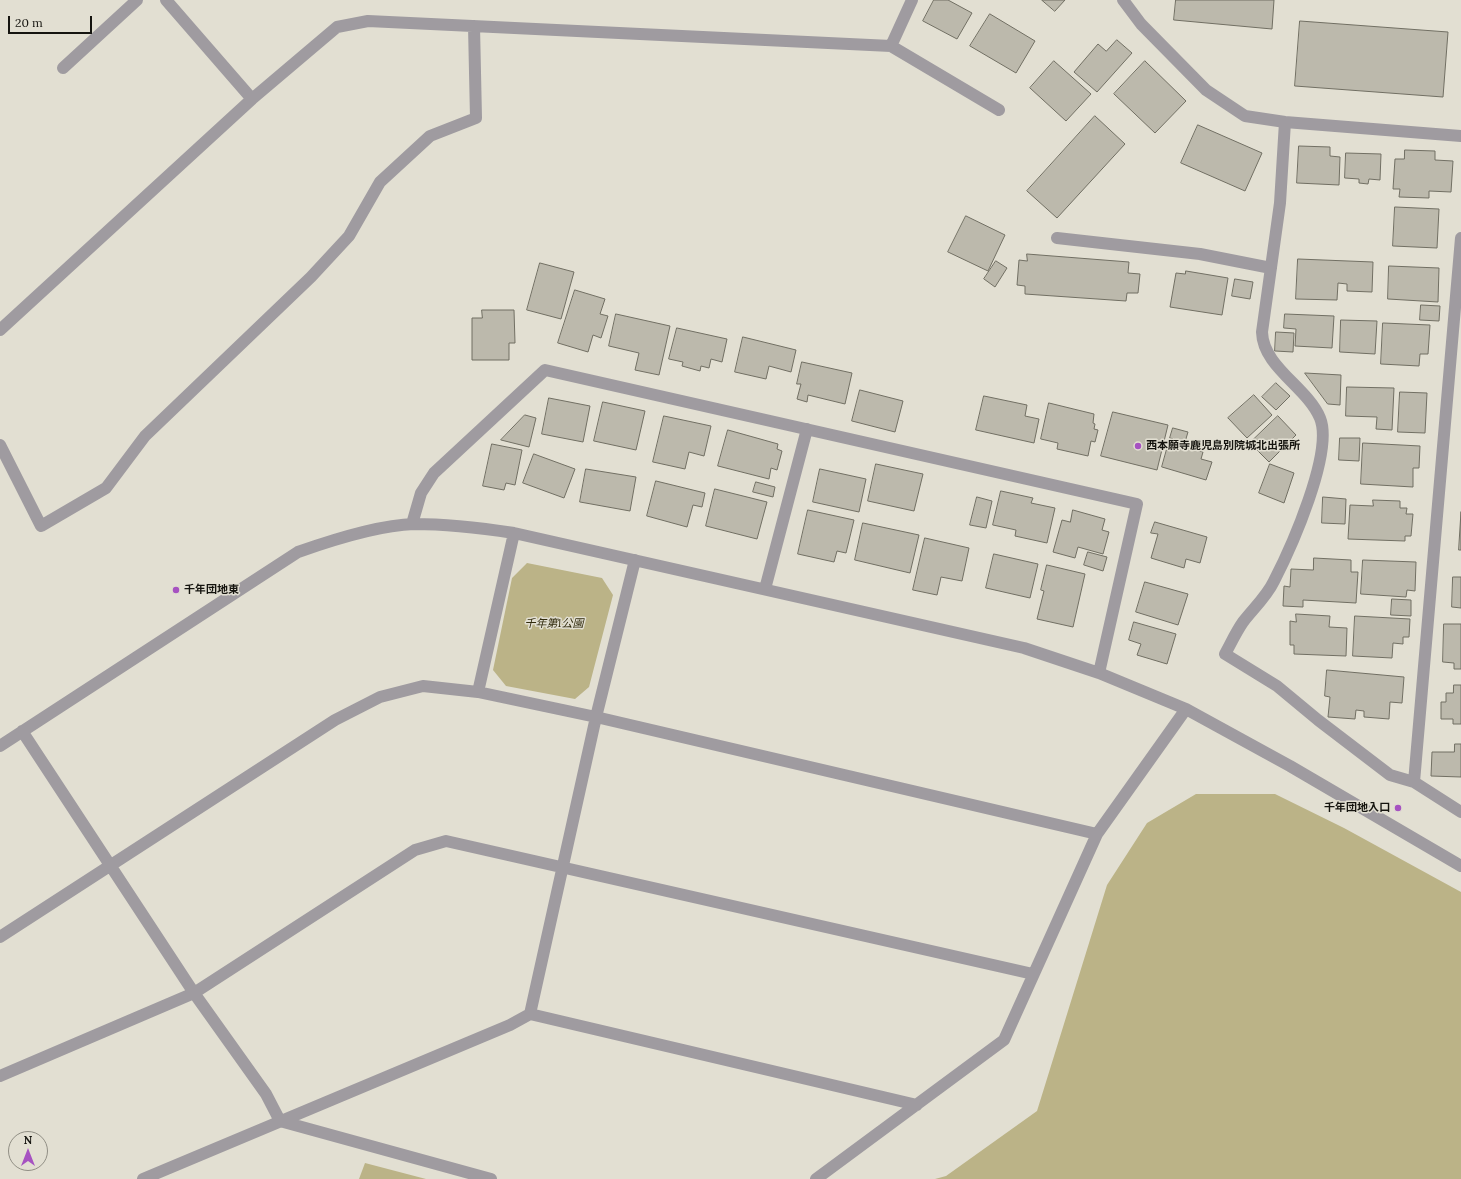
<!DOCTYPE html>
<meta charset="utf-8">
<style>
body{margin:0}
#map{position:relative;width:1461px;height:1179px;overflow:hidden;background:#e2dfd2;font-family:Lora,serif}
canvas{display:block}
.north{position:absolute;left:8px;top:1131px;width:40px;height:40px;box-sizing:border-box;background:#e2dfd2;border:1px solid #908e84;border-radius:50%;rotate:0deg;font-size:11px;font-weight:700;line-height:16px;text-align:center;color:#15140f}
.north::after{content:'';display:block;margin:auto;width:14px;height:18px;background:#a652c1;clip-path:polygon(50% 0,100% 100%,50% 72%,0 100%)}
.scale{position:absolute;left:8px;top:16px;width:84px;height:18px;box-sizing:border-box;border:2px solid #15140f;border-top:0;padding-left:5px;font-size:12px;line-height:14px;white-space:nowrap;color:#15140f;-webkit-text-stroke:3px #e2dfd2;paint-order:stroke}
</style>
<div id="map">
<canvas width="1461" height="1179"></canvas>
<div class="north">N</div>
<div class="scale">20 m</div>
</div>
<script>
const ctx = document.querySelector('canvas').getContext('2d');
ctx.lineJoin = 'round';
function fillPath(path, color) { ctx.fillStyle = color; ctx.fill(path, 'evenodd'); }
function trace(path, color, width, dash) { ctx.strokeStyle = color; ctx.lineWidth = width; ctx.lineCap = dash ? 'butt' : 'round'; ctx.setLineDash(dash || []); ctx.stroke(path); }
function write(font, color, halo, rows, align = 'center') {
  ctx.font = font + ' Lora,"Noto Sans JP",serif'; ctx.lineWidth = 3; ctx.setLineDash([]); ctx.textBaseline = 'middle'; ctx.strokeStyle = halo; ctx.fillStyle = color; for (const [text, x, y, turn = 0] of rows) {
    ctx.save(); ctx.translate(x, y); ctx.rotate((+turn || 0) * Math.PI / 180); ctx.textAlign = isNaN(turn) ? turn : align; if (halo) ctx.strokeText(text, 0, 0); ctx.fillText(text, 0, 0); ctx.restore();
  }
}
const green = new Path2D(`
 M527 563 602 578 613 595 589 687 575 699 506 686 493 670 512 578Z
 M1196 794H1275L1344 828 1461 892V1179H935L946 1176 1037 1111 1107 885 1147 823Z
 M365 1163 426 1179H359Z`);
const building = new Path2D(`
 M934 0H948L972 13 957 39 923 21Z
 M1042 0H1065L1055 11Z
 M1176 0H1274L1272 29 1174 20Z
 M990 14 1035 41 1016 73 970 46Z
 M1300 21 1448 32 1443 97 1295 86Z
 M1117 40 1132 53 1097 92 1074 72 1098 44 1106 51Z
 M1054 61 1091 94 1066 121 1030 88Z
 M1145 61 1186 101 1155 133 1114 94Z
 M1095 116 1125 144 1057 218 1027 191Z
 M1198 125 1262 153 1245 191 1181 163Z
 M1299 146 1330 147V156L1340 157 1339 185 1297 183Z
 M1405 150 1435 151V160L1453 161 1451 192 1429 191V198L1399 197 1400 189H1393L1395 159H1404Z
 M1346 153 1381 154 1380 180 1369 179 1368 184 1359 183V179L1345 178Z
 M1395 207 1439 209 1437 248 1393 246Z
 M966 216 1005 235 988 271 948 252Z
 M1027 254 1129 262 1128 273 1140 274 1138 293H1127L1126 301 1025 294V286L1017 285 1019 260 1027 261Z
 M1298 259 1373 262 1372 292 1347 291V284L1338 283 1337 300 1296 299Z
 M996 261 1007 268 995 287 984 279Z
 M540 263 574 272 561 319 527 310Z
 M1389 266 1439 268 1438 302 1388 299Z
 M1186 271 1228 278 1222 315 1170 307 1176 273 1185 274Z
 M1235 279 1253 282 1250 299 1232 296Z
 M575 290 605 299 600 314 608 316 601 338 593 335 588 352 558 343Z
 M1421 305 1440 306 1439 321 1420 320Z
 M482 310H514L515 343H509V360H472V318H482Z
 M616 314 670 326 659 375 635 370 639 353 609 346Z
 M1285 314 1334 316 1332 348 1295 346 1296 329 1284 328Z
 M1341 320 1377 321 1375 354 1340 352Z
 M1383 323 1430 325 1428 354H1420L1419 366 1381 364Z
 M677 328 727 339 722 362 711 359 709 368 701 366 700 371 682 366 683 362 669 359Z
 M1276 332 1294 333 1293 352 1275 351Z
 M743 337 796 350 791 372 769 366 766 379 735 372Z
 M802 362 852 373 845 404 808 395 807 402 797 399 801 384H797Z
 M1305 373 1341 375 1340 405 1328 404Z
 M1276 383 1290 396 1276 410 1262 397Z
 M1347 387 1394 388 1392 430 1376 429 1377 417 1346 416Z
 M860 390 903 401 895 432 852 421Z
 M1400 392 1427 393 1425 433 1398 432Z
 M1254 395 1272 415 1247 438 1228 418Z
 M984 396 1027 405 1025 416 1039 419 1034 443 976 430Z
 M549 398 590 406 583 442 542 434Z
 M603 402 645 411 636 450 594 441Z
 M1049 403 1094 414 1093 423 1095 424 1094 429 1098 430 1095 442 1091 441 1088 456 1057 449 1058 443 1041 439Z
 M1113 412 1168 425 1157 470 1101 456Z
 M525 415 536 418 529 447 501 440Z
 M664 416 711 426 704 456 689 452 685 469 653 462Z
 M1278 416 1296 435 1269 462 1250 443Z
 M1173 428 1188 432 1185 442 1170 438Z
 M728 430 778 444 777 449 782 451 777 470 771 468 769 479 718 466Z
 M1340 438H1360L1359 461 1339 460Z
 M1169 442 1203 452 1201 459 1212 462 1206 480 1162 467Z
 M1363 443 1420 446 1419 468H1413V487L1361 484Z
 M492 444 522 450 515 485 506 483 504 490 483 486Z
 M534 454 575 469 564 498 523 483Z
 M876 464 923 474 914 511 868 501Z
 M1270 464 1294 473 1284 503 1259 493Z
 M586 469 636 477 630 511 580 502Z
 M820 469 866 479 859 512 813 502Z
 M656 481 705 493 702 507 693 505 687 527 647 516Z
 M756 482 775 487 773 497 753 492Z
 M715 489 767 502 757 539 706 526Z
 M1001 491 1033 498 1031 503 1055 508 1047 543 1015 536 1016 530 993 525Z
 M977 497 992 501 986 528 970 525Z
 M1323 497 1346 499 1345 524 1322 523Z
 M1373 500 1400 501V508H1407L1406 514H1413L1411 536H1405V541L1348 539 1350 505 1373 506Z
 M808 510 854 520 846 553 837 551 834 562 798 554Z
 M1073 510 1105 519 1102 530 1109 532 1103 554 1078 547 1075 558 1053 552 1062 520 1070 522Z
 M1461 512V550H1459Z
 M1155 522 1207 537 1200 563 1186 559 1184 568 1151 558 1158 534 1151 533Z
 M863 523 919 535 910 573 855 560Z
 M925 538 969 548 962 581 941 577 937 595 913 590Z
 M1088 552 1107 557 1103 571 1084 565Z
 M994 554 1038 564 1030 598 986 588Z
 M1314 558 1351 560V572H1358L1356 603 1303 600V607L1283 606 1284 586 1290 587 1291 569 1313 570Z
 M1363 560 1416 562 1415 591 1407 590 1406 597 1361 594Z
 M1047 565 1085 574 1073 627 1037 619 1044 591 1041 590Z
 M1453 577H1461V608L1452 607Z
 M1145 582 1188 594 1178 625 1136 612Z
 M1392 599 1411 600V616L1391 615Z
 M1296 614 1330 616 1329 627 1347 628 1346 656 1294 654V645H1290V621L1296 622Z
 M1355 616 1410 619 1409 637H1403V644L1393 643 1392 658 1353 656Z
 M1134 622 1176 634 1167 664 1137 655 1141 644 1129 640Z
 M1444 624H1461V669H1454V663L1443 662Z
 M1327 670 1404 677 1402 703 1390 702 1389 719 1364 717V711L1356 710 1355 719 1328 717 1330 697 1325 696Z
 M1454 685H1461V724H1453V719H1441V702H1446V693H1453Z
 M1455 744H1461V777L1431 776 1432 752H1454Z`);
const minor = new Path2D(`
 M166 0 252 99
 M1123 0 1141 24 1206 90 1245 116 1285 122 1461 136
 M891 46 999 110
 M63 68 137 0
 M1285 122 1280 203 1262 332C1263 367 1307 387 1320 418 1334 452 1291 548 1274 581 1267 596 1253 609 1243 622 1236 632 1231 643 1225 654L1277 686 1318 720 1390 775 1414 782 1461 812
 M1057 238 1200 254 1271 268
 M0 330 252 99 337 27 368 21 891 46 912 0
 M0 445 41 526 106 488 145 436 311 277 349 236 380 182 430 136 476 118 474 26
 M412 524 421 493 434 473 545 370 1137 504 1099 673
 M765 589 807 429
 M478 692 514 533
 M22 731 194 993 266 1094 280 1121 491 1179
 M0 746 298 552C332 540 378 525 414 524 448 524 481 528 514 533L1024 648 1099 673 1186 709 1290 766 1461 866
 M1414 782 1461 238
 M0 937 335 720 380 697 423 686 478 692 596 717 1097 834
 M530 1014 917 1105
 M0 1076 194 993 415 850 446 841 1033 974
 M143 1179 510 1025 530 1014 596 717 635 560
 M816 1179 1004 1040 1097 834 1186 709`);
const markers = [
 [1138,446,4,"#a652c1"],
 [176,590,4,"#a652c1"],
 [1398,808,4,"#a652c1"]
];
const poiNames = [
 ["西本願寺鹿児島別院城北出張所",1146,446],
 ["千年団地東",184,590],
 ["千年団地入口",1390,808,"right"]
];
const parkNames = [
 ["千年第1公園",554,624]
];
fillPath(green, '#bbb387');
fillPath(building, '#bcb9ac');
trace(building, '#716f63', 1);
trace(minor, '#9f9ba0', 12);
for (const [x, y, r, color] of markers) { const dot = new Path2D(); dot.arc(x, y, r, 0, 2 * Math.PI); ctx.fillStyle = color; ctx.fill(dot); trace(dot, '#e2dfd2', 1.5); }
write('bold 11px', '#15140f', '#e2dfd2', poiNames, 'left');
write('italic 11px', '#322c0e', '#e2dfd2', parkNames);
</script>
